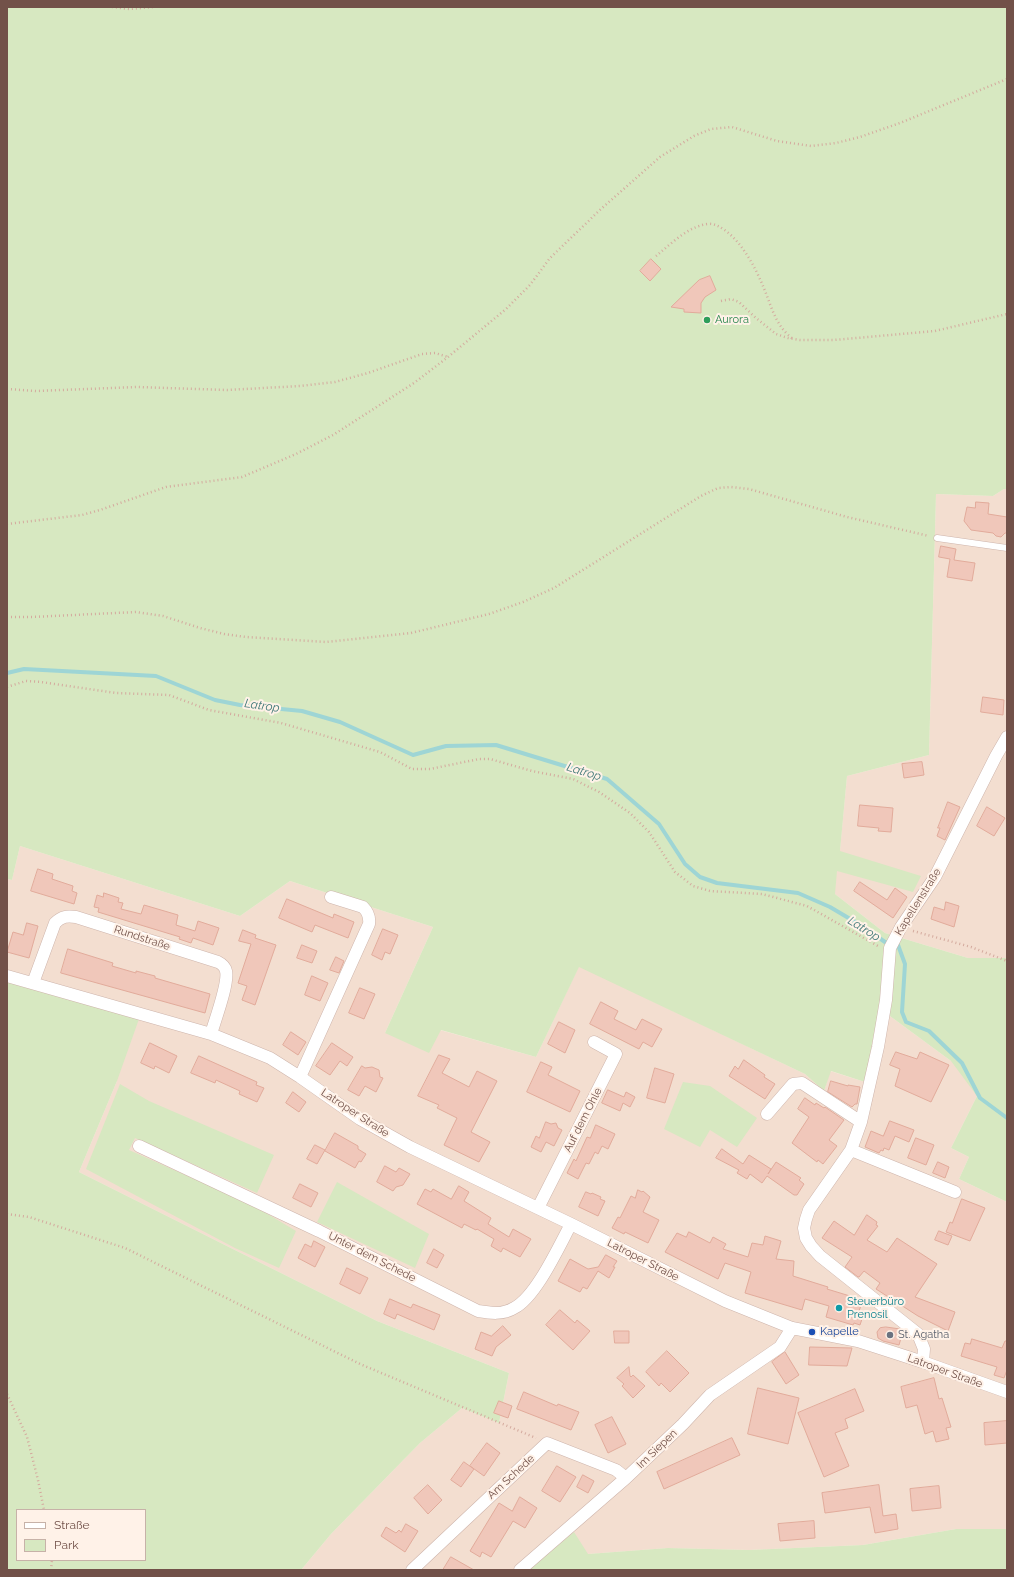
<!DOCTYPE html>
<meta charset="utf-8">
<style>
body{margin:0}
#map{position:relative;width:1014px;height:1577px;overflow:hidden;background:#fbede2;font-family:Raleway,sans-serif}
canvas{display:block}
.frame{position:absolute;inset:0;border:8px solid #725149;pointer-events:none}
.legend{position:absolute;left:16px;top:1509px;width:130px;height:52px;box-sizing:border-box;background:#fff2e8;border:1px solid #c7b2a8;margin:0;padding:5px 7px;list-style:none;font-size:12px;color:#725149}
.legend li{display:flex;align-items:center;gap:8px;height:20px}
.legend b{width:20px;border:1px solid #c7b2a8}
</style>
<div id="map">
<canvas width="1014" height="1577"></canvas>
<div class="frame"></div>
<ul class="legend">
<li><b style="height:5px;background:#fff"></b>Straße</li>
<li><b style="height:11px;background:#d7e8c1"></b>Park</li>
</ul>
</div>
<script>
const ctx = document.querySelector('canvas').getContext('2d');
ctx.lineJoin = 'round';
function fillPath(path, color) { ctx.fillStyle = color; ctx.fill(path, 'evenodd'); }
function trace(path, color, width, dash) { ctx.strokeStyle = color; ctx.lineWidth = width; ctx.lineCap = dash ? 'butt' : 'round'; ctx.setLineDash(dash || []); ctx.stroke(path); }
function write(font, color, halo, rows, align = 'center') {
  ctx.font = font + ' Raleway,sans-serif'; ctx.lineWidth = 4; ctx.setLineDash([]); ctx.textBaseline = 'middle'; ctx.strokeStyle = halo; ctx.fillStyle = color; for (const [text, x, y, turn = 0] of rows) {
    ctx.save(); ctx.translate(x, y); ctx.rotate((+turn || 0) * Math.PI / 180); ctx.textAlign = isNaN(turn) ? turn : align; if (halo) ctx.strokeText(text, 0, 0); ctx.fillText(text, 0, 0); ctx.restore();
  }
}
const residential = new Path2D(`
 M1004 489H1007V958H968L885 933 835 894 785 833 840 850 847 776 929 755 936 494 993 496Z
 M20 846 240 916 290 881 433 927 385 1033 440 1030 536 1057 579 966 805 1074 824 1091 830 1071 865 1082 879 1008 951 1061 962 1063 977 1096 951 1148 969 1157 959 1179 1007 1202V1529H956L863 1545 749 1550 668 1548 588 1554 528 1570H301L331 1534 420 1443 462 1408 499 1423 509 1373 377 1321 79 1172 117 1081 7 981V879L12 880Z`);
const green = new Path2D(`
 M7 7H1007V489H1004L993 496 936 494 929 755 847 776 840 851 921 876 913 892 837 871 835 894 885 933 968 958H1007V1202L959 1179 969 1157 951 1148 977 1096 951 1061 879 1008 865 1082 831 1071 824 1091 805 1074 579 967 536 1057 441 1030 429 1053 385 1033 433 927 290 881 240 916 20 846 12 880 7 879Z
 M7 981 139 1019 117 1081 79 1172 377 1321 509 1373 499 1423 462 1408 420 1443 331 1534 301 1570H7ZM17 1510H145V1560H17Z
 M683 1082 710 1086 757 1118 737 1147 710 1130 700 1147 664 1129Z
 M120 1084 149 1101 274 1155 257 1193 135 1138 129 1150 251 1204 296 1231 279 1268 235 1248 86 1169Z
 M337 1182 429 1234 415 1268 317 1222Z
 M956 1529H1007V1570H528L574 1532 588 1554 668 1548 749 1550 863 1545Z`);
const stream = new Path2D(`
 M7 673 24 669 156 676 215 700 240 705 302 711 340 722 413 755 446 746 496 745 607 779 659 824 685 864 700 877 717 883 798 893 830 907 862 926 885 942 898 945 905 964 902 1012 906 1022 929 1031 962 1063 980 1098 1007 1118`);
const building = new Path2D(`
 M651 259 661 269 650 281 640 271Z
 M710 276 716 290 705 297 701 303V313L684 312V309L671 307 699 280Z
 M976 502 989 503 988 514 1007 517V533H1005L1001 537 996 536 993 533 971 530 964 521 967 507 975 508Z
 M941 546 956 549 954 560 975 563 972 581 947 577 950 559 939 557Z
 M983 697 1004 700 1003 715 981 712Z
 M922 762 924 775 904 778 902 764Z
 M948 802 960 807 945 840 937 836 940 828H938Z
 M860 805 893 808 891 832 878 831 879 828 858 826Z
 M987 807 1005 818 994 836 977 826Z
 M38 869 53 874 52 879 73 886 72 891 77 893 74 904 31 891Z
 M860 882 887 900 895 888 907 897 893 918 854 891Z
 M104 893 119 898 118 902 123 903 121 909 141 914 144 905 178 915 176 925 195 931 198 921 219 928 213 945 193 938 191 943 179 939 180 937 98 912 99 908 94 907 97 895 103 897Z
 M287 899 333 918 334 914 354 922 348 938 315 925 312 932 279 918Z
 M946 902 959 906 954 927 931 919 934 907 944 910Z
 M27 923 38 926 29 958 7 952 13 932 23 935Z
 M383 929 398 935 390 954 385 952 382 960 372 955Z
 M243 930 256 935 255 938 276 945 255 1005 242 1000 247 986 238 983 251 944 239 941Z
 M302 945 317 951 312 963 297 958Z
 M68 949 113 963 112 966 136 973V971L155 976V978L210 994 205 1013 61 973Z
 M336 957 344 961 339 973 330 970Z
 M312 976 328 983 320 1001 305 995Z
 M360 988 375 994 364 1019 349 1013Z
 M601 1002 618 1011 614 1019 636 1030 642 1019 662 1029 652 1047 643 1042 639 1049 590 1024Z
 M559 1022 575 1030 565 1053 548 1044Z
 M291 1032 306 1042 298 1055 283 1045Z
 M150 1043 177 1056 169 1073 155 1066 154 1069 141 1063Z
 M332 1043 353 1057 347 1066 340 1061 330 1075 316 1066Z
 M896 1052 917 1059 920 1052 949 1065 931 1102 895 1086 900 1069 890 1065Z
 M439 1055 450 1059 442 1073 469 1087 477 1071 497 1081 471 1132 490 1142 479 1162 444 1145 457 1118 437 1108 439 1105 418 1096Z
 M199 1056 257 1082 256 1085 264 1088 257 1102 239 1094 240 1091 216 1080 215 1083 191 1073Z
 M744 1060 765 1075 764 1077 775 1084 765 1099 729 1076 735 1066 738 1069Z
 M541 1062 552 1067 548 1075 580 1091 570 1112 527 1092Z
 M362 1066 365 1068 372 1067 379 1070 380 1077 383 1078 376 1092 365 1086 359 1096 348 1090Z
 M655 1068 674 1074 665 1103 647 1098Z
 M831 1081 848 1086V1085L860 1087 857 1104H855L852 1107 828 1092Z
 M608 1090 624 1097 626 1092 635 1097 630 1107 623 1103 620 1111 602 1103Z
 M293 1092 306 1102 299 1112 286 1103Z
 M805 1098 815 1105 816 1103 824 1108 825 1107 844 1120 829 1140 837 1146 823 1164 818 1160 817 1162 792 1143 809 1117 798 1109Z
 M890 1121 914 1130 909 1142 895 1136 889 1150 884 1148 883 1151 881 1150 879 1153 865 1147 871 1131 883 1136Z
 M546 1122 551 1124 556 1123 558 1128 562 1130 554 1146 546 1142 541 1152 531 1147 536 1136 539 1138Z
 M596 1125 615 1134 608 1149 602 1146 598 1154 595 1152 589 1164 586 1163 578 1179 567 1173 574 1159 576 1161 587 1137 590 1138Z
 M335 1133 358 1146V1149L366 1154 361 1162 359 1161 355 1168 325 1151Z
 M916 1138 934 1145 926 1165 908 1158Z
 M315 1145 325 1150 317 1164 307 1159Z
 M722 1149 743 1164 749 1155 771 1169 768 1174 776 1162 801 1178 799 1180 804 1184 797 1195H794L767 1176 762 1183 750 1174 747 1179 737 1173 739 1170 716 1158Z
 M938 1162 949 1167 945 1178 933 1173Z
 M385 1166 396 1172 399 1168 410 1174 403 1185 396 1187 393 1191 377 1182Z
 M300 1184 318 1193 311 1207 293 1198Z
 M459 1186 469 1192 464 1201 491 1218 488 1224 509 1237 513 1229 531 1239 520 1257 503 1248 501 1252 491 1246 494 1239 477 1229 476 1230 464 1224 462 1228 417 1204 425 1189 431 1192 433 1189 451 1199Z
 M638 1190 642 1192 643 1191 650 1197 643 1212 659 1220 648 1243 625 1232 624 1234 612 1228 618 1217 620 1218 631 1196 635 1198Z
 M586 1192 591 1194 592 1193 601 1197 600 1199 605 1201 598 1216 579 1207Z
 M962 1199 985 1208 970 1241 946 1232 950 1222 952 1223Z
 M867 1215 877 1222 876 1225 878 1226 867 1240 887 1252 897 1238 937 1264 915 1297 955 1312 948 1331 918 1316 876 1289 880 1283 864 1271 859 1277H858L845 1267 852 1257 822 1238 834 1221 854 1235Z
 M939 1231 952 1236 948 1245 935 1240Z
 M689 1232 710 1243 713 1237 726 1244 723 1249 748 1257 752 1243 763 1245 765 1236 781 1241 776 1259 794 1261 793 1276 828 1287 827 1289 863 1300 859 1311 864 1313 860 1325 854 1323 853 1325 826 1317 829 1306 805 1299 802 1310 745 1293 751 1272 725 1263 718 1279 665 1252 677 1233 686 1237Z
 M314 1241 325 1247 315 1267 298 1258 305 1244 311 1247Z
 M434 1249 444 1255 437 1268 427 1263Z
 M606 1255 617 1261 613 1267H615L609 1278 598 1271 587 1289 583 1287 580 1292 558 1281 570 1259 588 1269 598 1267Z
 M347 1268 368 1278 360 1294 340 1284Z
 M390 1299 411 1308 413 1304 440 1315 434 1330 397 1314 395 1319 384 1314Z
 M560 1310 575 1323 577 1320 590 1331 573 1350 546 1325Z
 M503 1326 511 1335 496 1347 492 1356 475 1349 481 1332 491 1336Z
 M886 1327 900 1329 903 1331 899 1345 883 1341 878 1338 877 1332 880 1328Z
 M614 1331H629V1343H615Z
 M972 1339 1002 1348 1005 1341H1007V1370L1004 1378 994 1375 997 1367 961 1356 965 1343 970 1344Z
 M810 1347 852 1348 847 1366 809 1365Z
 M667 1351 689 1373 670 1392 661 1383 659 1386 646 1372Z
 M785 1352 799 1375 786 1384 772 1362Z
 M629 1367 630 1376 631 1377 633 1375 645 1386 633 1398 622 1386 624 1384 617 1378Z
 M934 1378 939 1399 942 1398 951 1427 946 1428 949 1439 936 1442 933 1431 925 1434 917 1405 906 1408 901 1387Z
 M758 1388 799 1398 788 1444 748 1434Z
 M855 1389 864 1411 845 1419 848 1428 835 1433 849 1466 824 1477 798 1413Z
 M524 1392 557 1406 558 1404 579 1412 571 1430 517 1409Z
 M499 1401 512 1406 508 1418 494 1413Z
 M612 1417 626 1444 608 1453 595 1425Z
 M1007 1421V1443L985 1445 984 1423Z
 M732 1438 740 1455 664 1489 657 1472Z
 M487 1443 500 1453 484 1476 470 1466Z
 M464 1462 474 1469 461 1487 451 1480Z
 M557 1466 576 1477 560 1502 542 1491Z
 M583 1475 594 1481 588 1493 577 1487Z
 M428 1485 442 1500 428 1514 414 1498Z
 M879 1485 883 1516 896 1514 898 1529 875 1533 870 1507 825 1513 822 1493Z
 M939 1486 941 1508 912 1511 910 1489Z
 M520 1497 537 1508 525 1528 513 1521 491 1557 482 1552 480 1557 470 1551 499 1503 512 1511Z
 M814 1521 815 1538 780 1541 778 1524Z
 M406 1524 418 1531 405 1552 381 1536 386 1527 396 1533 399 1530 401 1532Z
 M451 1557 474 1570H443Z`);
const path = new Path2D(`
 M112 7 129 9 154 7
 M656 256C671 244 687 227 707 224 715 223 720 227 726 231 743 244 755 267 763 286 769 300 773 316 782 328 785 332 789 336 793 339
 M721 301 731 299 739 302 756 318 776 334 788 338 800 340H834L935 331 1007 314
 M7 389 36 391 137 387 227 390 300 386 335 382 368 373 422 354 435 353 448 357
 M7 524 82 515 100 510 166 487 242 477 296 454 333 435 414 383 448 357 506 309 530 285 550 258 601 209 660 157 694 136 711 129 732 127 777 141 811 146 836 143 860 137 900 123 1007 79
 M7 617H32L136 612 163 616 200 628 224 634 246 637 326 642 411 633 489 614 523 602 554 588 701 496 718 488 731 487 749 489 847 517 929 536
 M7 687 26 681 41 682 116 693 169 695 209 710 281 723 380 752 412 769H430L479 759H490L532 771 573 779 599 792 630 813 649 832 675 872 693 886 710 891 762 894 807 906 878 946
 M913 931 971 947 1007 961
 M7 1214 29 1217 125 1248 360 1364 536 1438
 M7 1394 27 1437 38 1480 44 1510
 M51 1570 52 1560`);
const service = new Path2D(`
 M937 538 1007 548`);
const minor = new Path2D(`
 M7 976 211 1034 270 1058 300 1077 360 1119 410 1147 571 1224 725 1301 792 1328 858 1341 923 1362 1007 1392
 M33 983 55 923C62 916 67 916 76 917L218 962C222 964 225 966 226 971 229 983 215 1020 211 1034
 M300 1077 369 924C370 917 368 912 363 907L331 897
 M767 1114 793 1084 802 1083 861 1122
 M139 1146 319 1231 478 1311C490 1313 503 1315 514 1308 536 1297 559 1246 571 1224
 M851 1150 955 1192
 M538 1208 616 1054 594 1042
 M923 1362 924 1349 918 1334 820 1256 811 1246 806 1238 804 1228 806 1219 809 1210 851 1150 861 1122 878 1047 886 1000 890 948 901 927 935 877 996 756 1007 737
 M412 1570 547 1443 616 1470 626 1478
 M520 1570 626 1478 683 1424 710 1395 780 1347 792 1328`);
const markers = [
 [707,320,4,"#2e9e5b"],
 [839,1308,4,"#0f9aa8"],
 [812,1332,4,"#1a4fb4"],
 [890,1335,4,"#6b7280"]
];
const leisureNames = [
 ["Aurora",715,320]
];
const streetNames = [
 ["Kapellenstraße",918,902,-58],
 ["Rundstraße",142,938,18],
 ["Latroper Straße",355,1113,33],
 ["Auf dem Ohle",583,1120,-63],
 ["Unter dem Schede",372,1257,27],
 ["Latroper Straße",643,1260,27],
 ["Latroper Straße",945,1371,20],
 ["Im Siepen",657,1449,-44],
 ["Am Schede",511,1477,-43]
];
const cultureNames = [
 ["Steuerbüro",847,1302],
 ["Prenosil",847,1315]
];
const transitNames = [
 ["Kapelle",820,1332]
];
const worshipNames = [
 ["St. Agatha",898,1335]
];
const waterNames = [
 ["Latrop",262,706,8],
 ["Latrop",584,772,17],
 ["Latrop",864,929,32]
];
fillPath(residential, '#f3ded0');
fillPath(green, '#d7e8c1');
trace(stream, '#9ed5d5', 4);
fillPath(building, '#f0c7ba');
trace(building, '#e2ab9b', 1);
trace(service, '#ceb5ac', 7);
trace(minor, '#ceb5ac', 13);
trace(path, '#d4aa9e', 2.5, [1, 3]);
trace(service, '#fff', 6);
trace(minor, '#fff', 12);
for (const [x, y, r, color] of markers) { const dot = new Path2D(); dot.arc(x, y, r, 0, 2 * Math.PI); ctx.fillStyle = color; ctx.fill(dot); trace(dot, '#fff2e8', 1.5); }
write('11px', '#27864d', '#fff2e8', leisureNames, 'left');
write('11px', '#725149', '#fff2e8', streetNames);
write('11px', '#0d838f', '#fff2e8', cultureNames, 'left');
write('11px', '#164399', '#fff2e8', transitNames, 'left');
write('11px', '#5b616d', '#fff2e8', worshipNames, 'left');
write('italic 12px', '#3e7777', '#fff2e8', waterNames);
</script>
